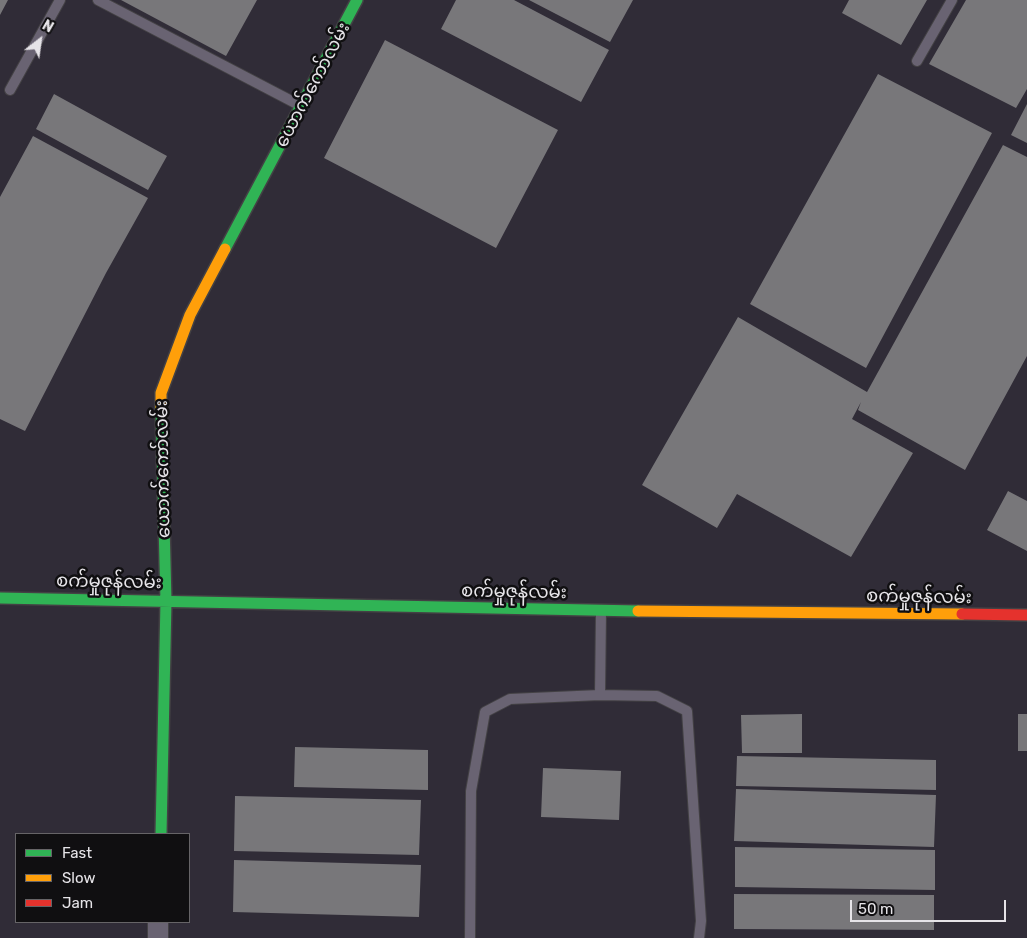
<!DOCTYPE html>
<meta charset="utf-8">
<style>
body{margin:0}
#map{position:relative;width:1027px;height:938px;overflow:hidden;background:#28262a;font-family:Rubik,sans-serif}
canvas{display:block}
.legend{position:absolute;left:15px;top:833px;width:175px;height:90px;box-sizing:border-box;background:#100f11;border:1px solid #666467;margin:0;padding:6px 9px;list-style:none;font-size:15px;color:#e6e4e8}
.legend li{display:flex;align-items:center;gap:10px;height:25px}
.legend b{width:25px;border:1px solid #666467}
.north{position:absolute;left:15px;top:15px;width:50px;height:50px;-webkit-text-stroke:4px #100f11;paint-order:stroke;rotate:30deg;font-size:14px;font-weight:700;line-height:20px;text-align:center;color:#e6e4e8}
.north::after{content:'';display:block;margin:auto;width:18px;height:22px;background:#e6e4e8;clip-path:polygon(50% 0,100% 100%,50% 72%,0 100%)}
.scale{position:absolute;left:850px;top:900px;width:156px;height:22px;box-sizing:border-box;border:2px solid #e6e4e8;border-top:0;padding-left:6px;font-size:15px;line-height:18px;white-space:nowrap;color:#e6e4e8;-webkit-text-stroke:4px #100f11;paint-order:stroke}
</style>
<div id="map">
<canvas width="1027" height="938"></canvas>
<ul class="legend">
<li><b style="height:6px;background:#30b455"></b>Fast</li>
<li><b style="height:6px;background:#ff9f0a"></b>Slow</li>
<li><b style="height:6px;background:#e5322d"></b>Jam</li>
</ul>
<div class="north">N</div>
<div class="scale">50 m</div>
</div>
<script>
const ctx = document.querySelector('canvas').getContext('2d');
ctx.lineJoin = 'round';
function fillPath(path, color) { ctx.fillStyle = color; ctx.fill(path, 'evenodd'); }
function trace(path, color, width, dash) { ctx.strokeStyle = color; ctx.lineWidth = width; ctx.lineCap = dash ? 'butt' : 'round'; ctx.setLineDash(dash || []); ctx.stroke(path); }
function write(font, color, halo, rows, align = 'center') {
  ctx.font = font + ' Rubik,"Noto Sans Myanmar",sans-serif'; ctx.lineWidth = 5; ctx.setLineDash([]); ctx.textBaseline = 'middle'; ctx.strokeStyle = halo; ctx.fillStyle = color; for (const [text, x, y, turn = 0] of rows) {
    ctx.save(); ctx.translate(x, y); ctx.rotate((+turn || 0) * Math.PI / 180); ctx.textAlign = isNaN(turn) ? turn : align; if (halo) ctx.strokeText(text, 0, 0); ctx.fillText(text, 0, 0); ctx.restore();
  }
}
const built = new Path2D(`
 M0 0H1027V938H0ZM16 834H189V922H16Z`);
const building = new Path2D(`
 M0 0H8L0 15Z
 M121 0H257L226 56Z
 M456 0H514L609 50 581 102 441 29Z
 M529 0H633L610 42Z
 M849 0H927L901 45 842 13Z
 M966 0H1027V89L1016 108 929 64Z
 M385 40 558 130 496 248 324 158Z
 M878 74 992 133 866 368 750 304Z
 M54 94 167 156 148 190 36 129Z
 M1027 104V143L1011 135Z
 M33 136 148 198 106 273 25 431 0 419V197Z
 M1003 145 1027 157V356L965 470 858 410 861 402 852 419 913 453 851 557 737 494 717 528 642 485 738 317 867 392Z
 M1008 491 1027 501V551L987 530Z
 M802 714V753H742L741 715Z
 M1018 714H1027V751H1018Z
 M295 747 428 750V790L294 787Z
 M737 756 936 760V790L736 786Z
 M543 768 621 771 619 820 541 817Z
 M736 789 936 795 934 847 734 841Z
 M235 796 421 800 419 855 234 851Z
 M735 847 935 850V890L735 887Z
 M234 860 421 865 419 917 233 912Z
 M734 894 934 895V930L734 929Z`);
const lane = new Path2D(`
 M98 0 301 106
 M917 61 952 0
 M10 90 60 0
 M601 612 600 695 657 696 687 711 701 921 699 938
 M470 938 471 791 485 712 510 699 600 695`);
const street = new Path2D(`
 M158 938V922`);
const fast = new Path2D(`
 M225 249 357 0
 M0 598 638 611
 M161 834 166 601 161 408`);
const slow = new Path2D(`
 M161 408V393L190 315 225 249
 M638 611 962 614`);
const jam = new Path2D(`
 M962 614 1027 615`);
const streetNames = [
 ["ယောက်ကော်လမ်း",313,85,-62],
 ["ယောက်ကော်လမ်း",163,469,-91],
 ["စက်မှုဇုန်လမ်း",109,582,1],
 ["စက်မှုဇုန်လမ်း",514,592,1],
 ["စက်မှုဇုန်လမ်း",919,597,1]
];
fillPath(built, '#302c37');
fillPath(building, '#78777a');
trace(lane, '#434144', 12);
trace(street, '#434144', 22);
trace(fast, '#434144', 14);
trace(slow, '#434144', 14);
trace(jam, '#434144', 14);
trace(lane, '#696372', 10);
trace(street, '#696372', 20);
trace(fast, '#30b455', 11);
trace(slow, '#ff9f0a', 11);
trace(jam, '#e5322d', 11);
write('18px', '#e6e4e8', '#100f11', streetNames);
</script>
